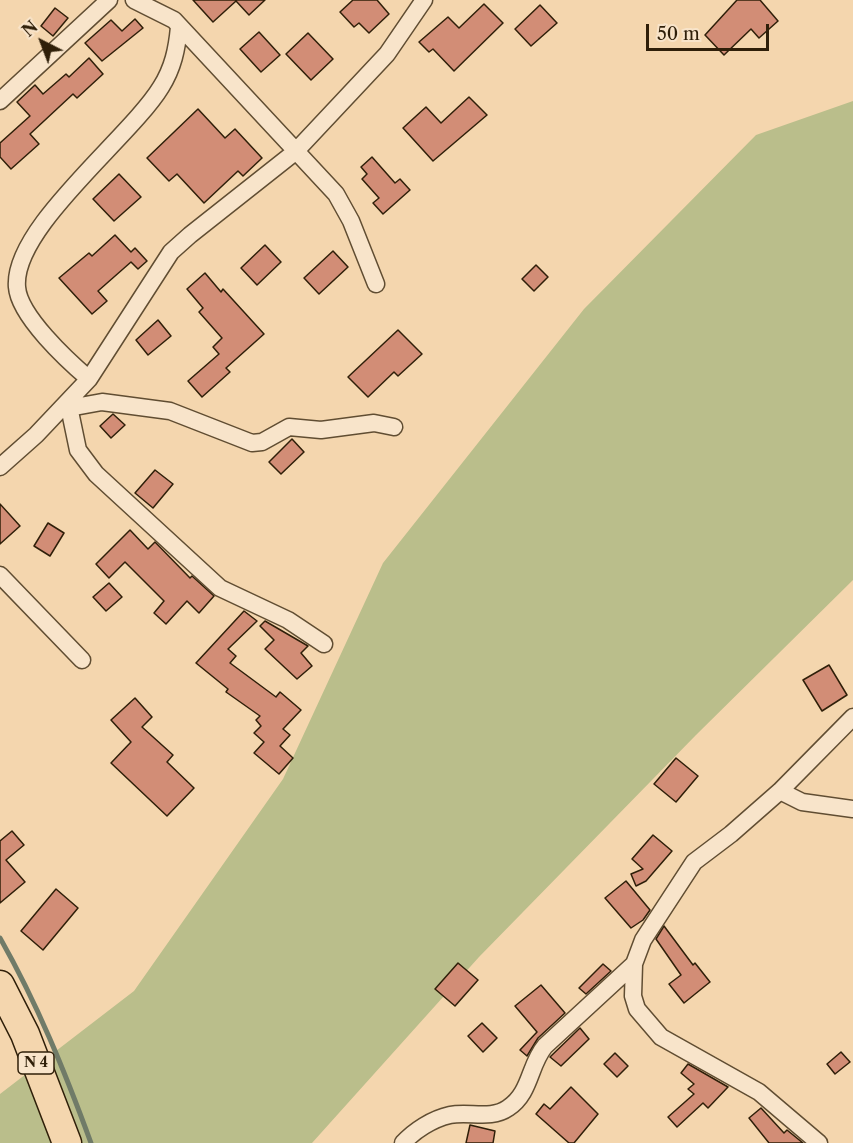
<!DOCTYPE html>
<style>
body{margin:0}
#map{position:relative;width:853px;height:1143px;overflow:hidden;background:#f4d6ae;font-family:"Libre Caslon Text",serif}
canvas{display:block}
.north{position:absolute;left:12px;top:12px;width:60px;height:60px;-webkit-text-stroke:4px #f8e4ca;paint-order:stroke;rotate:318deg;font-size:16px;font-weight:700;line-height:24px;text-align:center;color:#2f1f09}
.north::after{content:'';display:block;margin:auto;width:21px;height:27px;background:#2f1f09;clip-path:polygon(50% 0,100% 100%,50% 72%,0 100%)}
.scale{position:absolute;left:646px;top:24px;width:123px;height:27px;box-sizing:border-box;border:3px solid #2f1f09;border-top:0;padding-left:8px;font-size:18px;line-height:21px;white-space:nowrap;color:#2f1f09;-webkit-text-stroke:4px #f8e4ca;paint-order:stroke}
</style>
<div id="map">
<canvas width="853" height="1143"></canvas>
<div class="north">N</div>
<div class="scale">50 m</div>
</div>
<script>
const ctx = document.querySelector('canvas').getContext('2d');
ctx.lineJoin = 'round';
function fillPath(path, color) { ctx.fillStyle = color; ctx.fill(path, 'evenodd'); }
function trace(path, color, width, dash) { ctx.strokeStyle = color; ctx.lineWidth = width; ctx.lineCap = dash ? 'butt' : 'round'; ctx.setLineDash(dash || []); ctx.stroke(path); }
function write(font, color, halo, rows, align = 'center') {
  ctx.font = font + ' "Libre Caslon Text",serif'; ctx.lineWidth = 5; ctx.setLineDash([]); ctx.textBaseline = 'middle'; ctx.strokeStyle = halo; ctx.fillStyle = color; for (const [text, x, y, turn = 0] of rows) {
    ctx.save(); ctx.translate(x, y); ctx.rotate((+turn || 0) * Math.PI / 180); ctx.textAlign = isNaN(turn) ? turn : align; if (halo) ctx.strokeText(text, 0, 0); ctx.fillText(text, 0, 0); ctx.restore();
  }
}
const green = new Path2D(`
 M853 101V580L696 735 479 957 312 1143H0V1094L134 991 283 779 383 563 584 309 756 135Z`);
const stream = new Path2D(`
 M0 938C37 1003 65 1072 91 1143`);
const building = new Path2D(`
 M193 0H265L249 15 236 1 213 22Z
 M353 0H377L389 14 369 33 359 23 354 27 340 12Z
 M737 0H760L778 21 759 38 751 29 724 55 705 35Z
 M484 4 503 23 454 71 433 49 429 52 419 42 448 17 459 28Z
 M540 5 557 23 531 46 515 29Z
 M55 8 68 18 53 36 41 26Z
 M135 19 143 28 102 61 85 43 111 20 122 31Z
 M259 32 280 55 261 72 240 49Z
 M308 33 333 59 311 80 286 54Z
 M89 58 103 74 77 98 73 94 30 134 39 144 11 169 0 157V143L30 116 17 102 35 85 43 94 66 74 69 77Z
 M469 97 487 115 433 161 403 128 426 107 441 123Z
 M198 109 225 138 235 129 262 158 243 176 238 171 204 203 177 174 169 181 147 158Z
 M372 157 395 183 400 179 410 190 383 214 373 203 379 198 362 179 367 174 361 167Z
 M119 174 141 197 114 221 93 199Z
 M115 235 131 252 135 248 147 261 138 269 131 262 98 291 107 301 92 314 59 278 89 253 92 256Z
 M265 245 281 262 257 285 241 268Z
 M333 251 348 267 319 294 304 278Z
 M536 265 548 277 534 291 522 279Z
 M205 273 221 292 223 289 264 334 226 368 230 372 202 397 188 381 219 354 213 347 222 338 199 312 203 308 187 289Z
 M158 320 171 336 148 355 136 340Z
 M398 330 422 354 398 376 394 372 368 397 348 377Z
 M113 414 125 425 111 438 100 426Z
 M292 439 304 452 281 474 269 462Z
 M155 470 173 484 153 508 135 493Z
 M0 504 20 526 0 544Z
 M48 523 64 533 50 556 34 546Z
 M130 530 148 549 155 542 190 578 192 576 214 596 199 613 187 601 166 624 154 613 164 601 125 562 109 578 96 564Z
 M109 583 122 597 106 611 93 597Z
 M244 611 257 621 228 649 236 656 230 663 276 697 280 692 301 710 283 729 290 735 280 746 293 758 279 774 254 753 264 742 254 733 261 726 256 720 260 716 226 692 228 689 196 663Z
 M265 621 308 646 301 653 312 666 297 679 265 649 274 640 260 626Z
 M829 665 847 695 822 711 803 680Z
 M135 698 152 717 142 727 173 755 167 762 194 788 167 816 111 763 131 742 111 720Z
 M676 758 698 776 676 802 654 784Z
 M12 831 24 845 6 860 25 882 0 903V841Z
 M653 835 672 851 646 881 636 886 631 874 643 869 632 859Z
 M626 881 650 910 643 920 631 928 605 898Z
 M56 889 78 908 43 950 21 931Z
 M664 926 693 965 695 963 710 982 684 1003 669 984 681 975 656 939Z
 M458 963 478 980 455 1006 435 989Z
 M603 964 611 971 586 994 579 988Z
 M541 985 565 1013 538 1038 527 1056 520 1050 537 1032 515 1006Z
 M482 1023 497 1038 483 1052 468 1036Z
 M580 1028 589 1039 561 1066 550 1057Z
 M841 1052 850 1062 835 1074 827 1064Z
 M615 1053 628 1066 617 1077 604 1064Z
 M688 1064 728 1087 708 1108 703 1103 677 1127 668 1117 694 1094 688 1089 694 1084 681 1073Z
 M571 1087 598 1114 574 1143H569L536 1114 544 1104 550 1109Z
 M761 1108 784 1133 787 1130 803 1143H769L749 1118Z
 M470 1125 495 1131 493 1143H466Z`);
const minor = new Path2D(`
 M134 0 174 20 336 194 351 221 376 284
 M0 101 109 0
 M89 379C68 361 19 316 17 287 12 228 130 138 161 87 173 68 177 49 179 27
 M68 402 78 450 96 474 220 588 288 620 324 644
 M69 408 102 402 170 411 252 443 262 442 289 427 321 430 374 423 394 427
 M0 467 36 435 89 379 171 252 190 235 295 152 387 54 424 0
 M0 575 82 660
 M780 791 802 802 853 809
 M403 1143C414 1131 432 1119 450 1115 469 1111 491 1120 508 1108 531 1093 529 1065 545 1046L634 964
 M819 1143 759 1092 661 1037 637 1009 633 996 634 964 643 940 694 862 731 834 780 791 853 717`);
const trunk = new Path2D(`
 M0 985 25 1034 67 1143`);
const shields = [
 [36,1063,36]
];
const shieldNames = [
 ["N 4",36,1063]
];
fillPath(green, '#babe8b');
trace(stream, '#707b68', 5);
fillPath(building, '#d28d76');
trace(building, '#2f1f09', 1.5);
trace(minor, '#604d32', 19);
trace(trunk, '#2f1f09', 31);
trace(minor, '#f8e4ca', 16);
trace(trunk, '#f4d6ae', 28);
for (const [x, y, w] of shields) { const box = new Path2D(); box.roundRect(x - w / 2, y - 11, w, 22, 4.5); ctx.fillStyle = '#f8e4ca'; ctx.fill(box); trace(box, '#2f1f09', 1.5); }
write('bold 14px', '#2f1f09', null, shieldNames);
</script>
